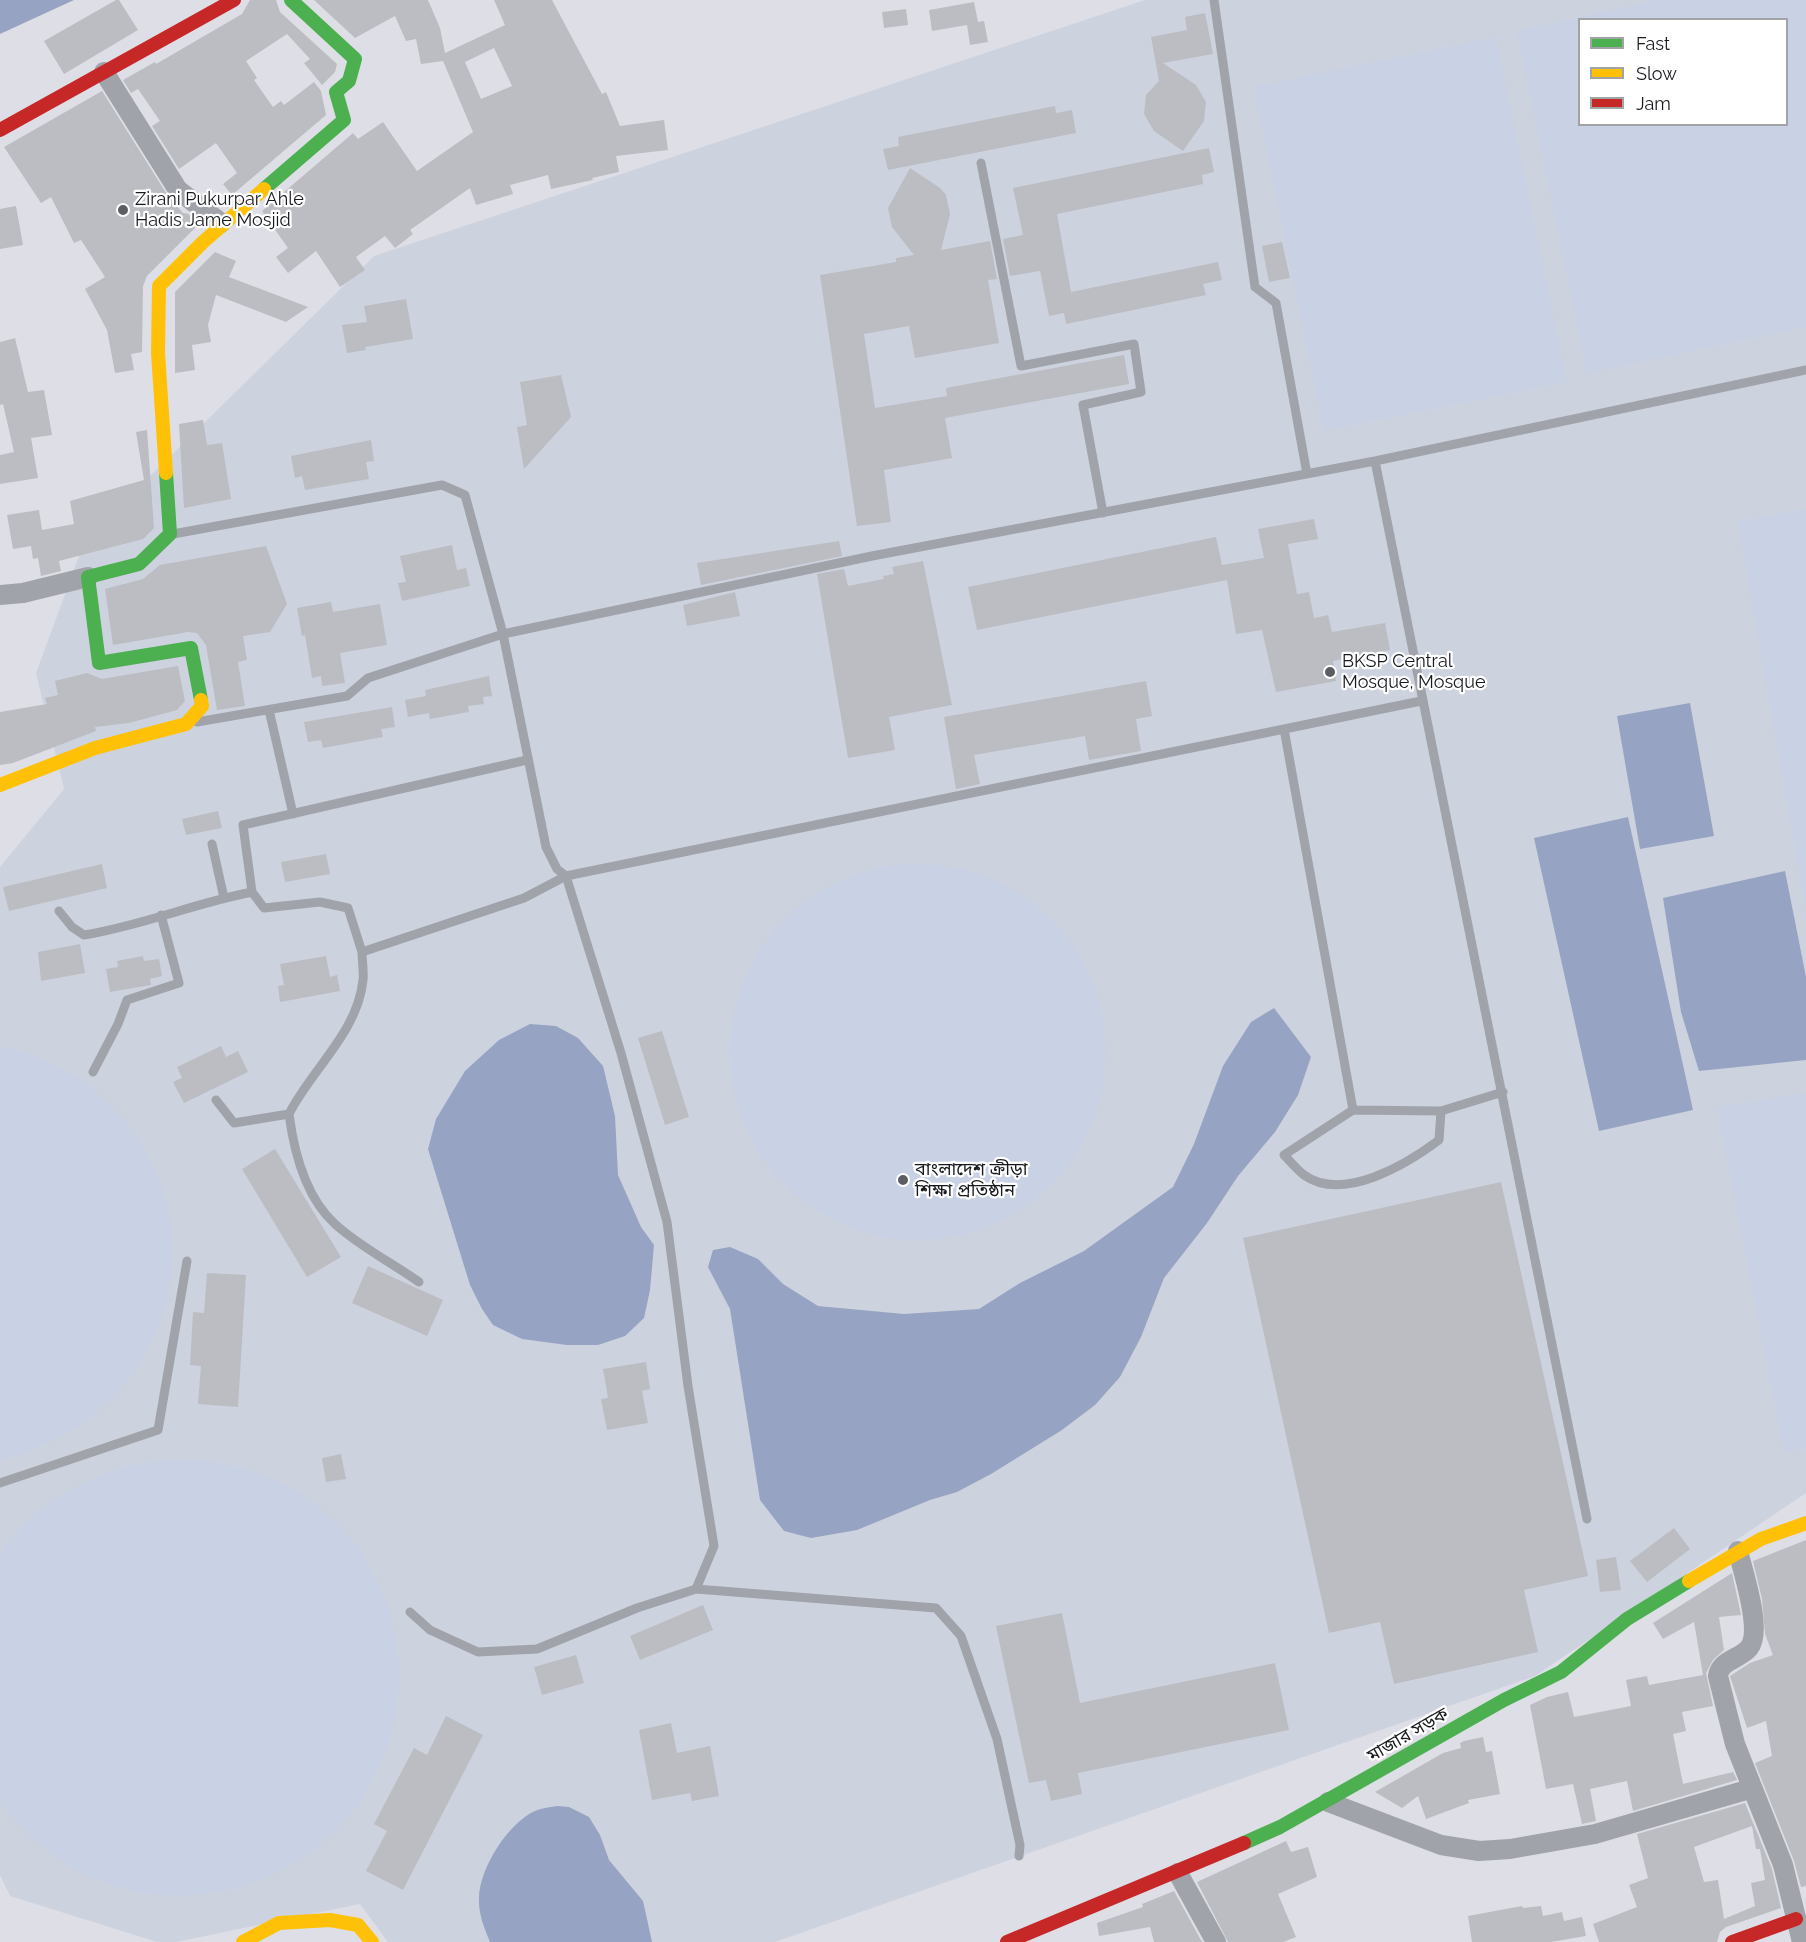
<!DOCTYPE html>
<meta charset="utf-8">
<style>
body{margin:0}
#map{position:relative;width:1806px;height:1942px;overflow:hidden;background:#dedfe6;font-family:Raleway,sans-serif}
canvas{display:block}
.legend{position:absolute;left:1578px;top:18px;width:210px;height:108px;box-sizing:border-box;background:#fff;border:2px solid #a2a3a5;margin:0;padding:8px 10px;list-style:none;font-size:18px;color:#17191d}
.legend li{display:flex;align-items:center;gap:12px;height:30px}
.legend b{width:30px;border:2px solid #a2a3a5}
</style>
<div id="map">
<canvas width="1806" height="1942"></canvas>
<ul class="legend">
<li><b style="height:8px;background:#4caf50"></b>Fast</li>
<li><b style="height:8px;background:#ffc107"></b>Slow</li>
<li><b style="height:8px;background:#c62828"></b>Jam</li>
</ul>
</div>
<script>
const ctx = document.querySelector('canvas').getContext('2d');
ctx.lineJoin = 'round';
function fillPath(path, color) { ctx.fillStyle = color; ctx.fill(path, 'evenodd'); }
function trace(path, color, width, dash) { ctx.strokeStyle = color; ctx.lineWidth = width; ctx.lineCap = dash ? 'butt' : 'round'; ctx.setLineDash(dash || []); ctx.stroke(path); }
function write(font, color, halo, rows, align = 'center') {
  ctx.font = font + ' Raleway,"Noto Sans Bengali",sans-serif'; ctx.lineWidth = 4.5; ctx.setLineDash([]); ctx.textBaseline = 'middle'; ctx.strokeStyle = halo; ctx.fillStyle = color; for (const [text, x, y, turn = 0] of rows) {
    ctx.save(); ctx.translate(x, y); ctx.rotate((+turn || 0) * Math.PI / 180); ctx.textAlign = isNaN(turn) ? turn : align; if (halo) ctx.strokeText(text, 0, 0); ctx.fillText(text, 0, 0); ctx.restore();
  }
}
const built = new Path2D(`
 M1145 0H1806V1493L1535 1676 775 1942H388L360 1904 176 1942H157L10 1896 0 1875V867L64 789 36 673 85 540 374 256ZM1580 20H1786V124H1580Z`);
const green = new Path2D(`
 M1658 0H1806V327L1587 373 1517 31ZM1580 20H1786V124H1580Z
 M1496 37 1567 382 1324 431 1254 87Z
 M1806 509V912L1738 521Z
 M730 1052a188 188 0 1 1 376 0a188 188 0 1 1-376 0Z
 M0 1047C40 1053 79 1074 108 1103 233 1224 166 1423 0 1460Z
 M1806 1093V1448L1784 1452 1717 1107Z
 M167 1459C212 1459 256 1467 295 1490 440 1579 432 1792 281 1871 242 1891 196 1899 152 1894 91 1886 35 1852 0 1801V1554C40 1496 99 1468 167 1459Z`);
const water = new Path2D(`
 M0 0H74L0 34Z
 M1690 703 1714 836 1640 849 1617 716Z
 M1628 817 1693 1110 1599 1131 1534 838Z
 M1785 871 1806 977V1060L1699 1071 1681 1012 1663 898Z
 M1274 1008 1311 1057 1298 1095 1275 1132 1238 1176 1207 1223 1164 1278 1141 1337 1120 1377 1095 1405 1062 1430 991 1474 957 1492 930 1500 857 1530 811 1538 784 1531 760 1500 730 1309 708 1267 713 1250 730 1247 758 1259 783 1284 818 1306 904 1314 979 1309 1020 1283 1084 1251 1173 1187 1194 1144 1223 1066 1251 1022Z
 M530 1024 556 1026 578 1038 603 1066 615 1116 618 1175 641 1227 654 1245 650 1290 644 1318 625 1336 598 1345H567L522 1339 493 1325 482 1309 470 1285 428 1149 436 1119 465 1071 499 1040Z
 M558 1806 569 1807 589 1817 600 1835 609 1860 643 1901 652 1942H490C484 1927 478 1913 479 1897 480 1868 508 1823 535 1811 542 1808 551 1807 558 1806Z`);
const building = new Path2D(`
 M116 0H119L138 30 64 74 44 41Z
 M250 0H276L280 12 337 64 335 72 322 85 304 63 310 59 287 34 246 61 257 78 254 80 273 107 281 101 284 105 314 82 321 91 326 115 232 195 223 184 237 173 216 143 179 169 152 126 160 121 138 89 131 93 123 80 155 62 156 64 242 14Z
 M314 0H428L440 28 445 53 505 25 494 0H552L602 94 606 92 620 126 664 120 668 150 616 156 619 172 592 178 593 180 551 189 548 175 510 185 513 194 476 205 470 188 410 230 413 234 395 248 385 236 356 257 365 270 340 287 316 251 288 273 276 257 288 248 262 211 353 133 358 139 383 122 417 171 473 132 443 61 421 64 416 39 406 41 395 16 355 38ZM494 48 512 86 481 99 465 62Z
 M974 2 978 22 984 21 988 42 970 45 967 25 932 31 929 10Z
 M906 9 908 25 884 28 882 12Z
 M1205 13 1213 54 1163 63 1196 85 1206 102 1204 121 1183 151 1154 131 1144 114 1146 95 1159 81 1151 37 1187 30 1185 17Z
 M102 91 168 196 183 213 189 214 196 227 147 276 143 286 142 352 131 354 134 370 115 373 107 330 85 289 105 277 81 240 74 243 51 197 41 203 4 147Z
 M1055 106 1056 113 1072 110 1076 133 888 170 883 149 899 146 898 137Z
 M1209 148 1214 172 1202 175 1203 184 1057 214 1071 292 1218 262 1222 280 1203 284 1206 295 1066 324 1064 313 1049 316 1040 271 1010 276 1003 239 1023 235 1013 188Z
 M910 168 940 188 946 195 950 214 941 250 990 241 997 279 988 280 999 343 915 358 909 326 864 334 875 408 947 396 946 388 1124 355 1129 384 945 418 952 458 884 470 891 522 857 526 820 275 896 262V258L914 255 892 227 888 208Z
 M16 206 23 245 0 249V209Z
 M1282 242 1290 278 1269 282 1262 246Z
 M215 252 236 261 229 277 308 307 286 322 216 295 208 325 211 342 192 345 195 370 175 373V292Z
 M406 299 413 339 365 347 366 350 347 353 342 325 367 322 364 306Z
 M15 338 28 392 44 390 52 435 31 438 38 478 0 484V455L14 452 3 404 0 405V342Z
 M561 375 571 417 524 469 517 427 527 425 520 382Z
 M203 420 207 445 222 443 231 499 184 508 179 424Z
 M147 430 154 528 143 539 59 561 61 571 41 576 38 558 33 559 31 546 13 549 7 515 39 510 42 530 74 524 70 501 144 480 136 432Z
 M371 440 374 461 366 462 369 479 305 490 302 476 295 478 291 456Z
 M1314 519 1318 539 1288 544 1297 594 1309 592 1314 618 1328 615 1332 632 1385 623 1390 650 1333 661 1336 681 1276 692 1262 630 1236 634 1227 580 977 630 968 587 1216 537 1222 565 1264 558 1258 529Z
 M839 541 842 556 701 585 697 563Z
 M452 545 457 570 466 568 470 586 402 601 398 583 406 582 400 556Z
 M266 546 287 604 270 632 243 636 247 660 238 662 245 706 217 710 206 645 197 633 188 632 113 645 105 589 143 579 160 565Z
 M923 561 952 705 889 717 895 750 848 758 817 574 844 569 848 586 884 579 883 576 894 574 892 567Z
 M735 592 740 616 687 626 683 605Z
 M331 602 333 612 380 604 387 645 340 653 345 683 322 686 321 676 312 678 305 635 302 636 297 608Z
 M178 666 185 701 177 710 129 723 95 727 96 731 13 763 0 765V712L47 704 45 698 58 695 55 681 87 673 102 679Z
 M489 676 492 696 483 697 484 704 468 706 469 712 430 719 429 713 408 717 405 700 426 696 425 690Z
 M1146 681 1152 716 1136 719 1141 751 1089 760 1085 736 974 755 980 784 956 789 944 717Z
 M392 707 395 727 381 729 383 737 323 748 321 740 308 742 304 722Z
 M218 811 222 828 186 835 182 819Z
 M326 854 330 874 285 882 281 862Z
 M102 864 107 888 9 911 3 887Z
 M80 944 85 973 41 981 38 952Z
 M143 956 144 961 159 959 162 976 150 979 151 985 110 992 106 969 118 967 117 961Z
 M326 956 330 977 337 975 340 991 280 1002 278 986 284 985 280 964Z
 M662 1031 689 1117 665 1125 638 1038Z
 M221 1046 226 1057 238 1051 248 1072 184 1103 173 1082 182 1078 177 1067Z
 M275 1149 341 1257 307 1277 242 1169Z
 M1501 1182 1588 1576 1524 1590 1538 1652 1394 1684 1380 1622 1329 1633 1243 1238Z
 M368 1266 443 1300 427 1336 352 1303Z
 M207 1273 246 1275 238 1407 198 1404 201 1366 190 1365 193 1312 204 1313Z
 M646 1362 650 1389 642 1391 648 1423 607 1430 601 1399 608 1398 603 1369Z
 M341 1454 346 1479 326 1482 322 1458Z
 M1674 1528 1690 1549 1647 1582 1630 1561Z
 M1806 1540V1886L1801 1887 1794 1861 1755 1763 1772 1756 1766 1721 1747 1728 1730 1676 1750 1663 1773 1655 1765 1634 1762 1599 1753 1561Z
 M1616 1557 1621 1590 1600 1592 1596 1560Z
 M1732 1573 1741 1615 1719 1617 1724 1650 1713 1660 1706 1673 1713 1706 1682 1712 1686 1731 1673 1734 1683 1784 1733 1772 1737 1780 1633 1811 1627 1781 1590 1789 1596 1821 1582 1824 1573 1784 1546 1789 1530 1705 1547 1697 1568 1692 1574 1717 1631 1706 1626 1680 1647 1676 1649 1685 1703 1675 1694 1622 1663 1639 1653 1623Z
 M703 1605 713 1630 640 1660 630 1636Z
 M1062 1613 1080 1703 1275 1663 1289 1730 1078 1773 1082 1794 1051 1801 1046 1780 1029 1783 996 1626Z
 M576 1655 584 1683 542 1695 534 1667Z
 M446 1716 483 1735 403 1890 366 1871 387 1831 374 1824 414 1748 427 1755Z
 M671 1723 677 1753 710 1746 719 1796 692 1801 690 1793 652 1800 639 1730Z
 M1483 1737 1486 1752 1492 1751 1500 1794 1468 1800 1469 1803 1426 1819 1418 1796 1402 1808 1375 1792 1443 1753 1461 1748 1460 1743 1464 1741Z
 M1745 1803 1772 1869 1781 1908 1726 1927 1720 1932 1717 1942H1599L1593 1924 1637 1907 1629 1885 1648 1878 1637 1834ZM1752 1826 1756 1849H1760L1765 1880 1751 1883 1755 1906 1724 1919 1718 1880 1704 1882 1694 1847Z
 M1286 1841 1291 1852 1308 1847 1317 1877 1278 1894 1296 1937 1283 1942H1228L1197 1882Z
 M1174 1891 1202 1942H1154L1150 1927 1099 1936 1097 1923 1143 1907 1142 1904Z
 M1522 1906 1523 1908 1541 1906 1543 1916 1562 1912 1564 1921 1582 1917 1586 1936 1551 1942H1472L1468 1916Z`);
const lane = new Path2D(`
 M1214 0 1255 287 1276 303 1307 474
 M981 163 1021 366 1134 344 1141 392 1083 405 1103 513
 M1375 461 1587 1519
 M173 534 442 485 465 495 503 634 546 847 557 869 566 876 1421 701
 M269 710 293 814
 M197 722 347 696 368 678 503 634 872 556 1375 461 1806 370
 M1284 729 1353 1110 1441 1111 1503 1092
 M212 844 224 898
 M252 892 243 825 527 760
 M59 911 72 927 84 935C141 926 195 903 252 892L264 908 320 902 348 908 362 952
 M93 1072 118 1024 127 1000 179 983 161 915
 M216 1100 234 1123 289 1114C311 1070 358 1032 363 980 364 971 362 961 362 952L524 898 566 876 621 1053 667 1222 688 1386 714 1546 696 1589 637 1608 537 1649 478 1652 430 1630 410 1612
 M1353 1110 1284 1155C1291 1162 1297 1170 1304 1175 1343 1203 1407 1164 1439 1140L1441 1111
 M289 1114C294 1152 305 1197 335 1224 359 1246 392 1263 419 1282
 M0 1483 158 1430 187 1261
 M696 1589 936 1608 961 1636 997 1739 1020 1845 1019 1856`);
const street = new Path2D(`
 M104 72 178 190 221 223
 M0 595 23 593 88 577
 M1738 1551C1743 1572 1763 1631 1749 1648 1740 1659 1720 1660 1718 1676L1735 1744 1783 1865 1802 1942
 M1328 1802 1441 1845 1479 1851 1510 1849 1595 1834 1750 1789
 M1178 1873 1216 1942`);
const fast = new Path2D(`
 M264 189 344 120 336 92 349 81 355 59 291 0
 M166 473 170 534 139 564 88 577 99 663 191 648 201 700
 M1244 1843 1280 1827 1504 1700 1561 1672 1627 1619 1689 1581`);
const slow = new Path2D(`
 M166 473 158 353 159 286 203 242 264 189
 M0 785 95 748 186 724 202 706 201 700
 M1689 1581 1761 1539 1806 1523
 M243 1942 279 1923 330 1920 358 1925 372 1942`);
const jam = new Path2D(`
 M0 130 234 0
 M1007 1942 1244 1843
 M1732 1942 1796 1919`);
const markers = [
 [123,210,6,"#5d5e63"],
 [1330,672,6,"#5d5e63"],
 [903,1180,6,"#5d5e63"]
];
const poiNames = [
 ["Zirani Pukurpar Ahle",135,200],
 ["Hadis Jame Mosjid",135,221],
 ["BKSP Central",1342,662],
 ["Mosque, Mosque",1342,683],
 ["বাংলাদেশ ক্রীড়া",915,1170],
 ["শিক্ষা প্রতিষ্ঠান",915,1191]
];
const streetNames = [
 ["মাজার সড়ক",1408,1735,-30]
];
fillPath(built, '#cdd2df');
fillPath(green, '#c9d1e4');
fillPath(water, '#96a3c2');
fillPath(building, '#bcbdc2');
trace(lane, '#a1a3aa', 9);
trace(street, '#a1a3aa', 20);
trace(fast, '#4caf50', 14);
trace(slow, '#ffc107', 14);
trace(jam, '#c62828', 14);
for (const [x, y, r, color] of markers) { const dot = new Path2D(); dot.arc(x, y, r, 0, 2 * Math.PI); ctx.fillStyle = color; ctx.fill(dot); trace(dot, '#fff', 2); }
write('18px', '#17191d', '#fff', poiNames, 'left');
write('18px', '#17191d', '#fff', streetNames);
</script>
